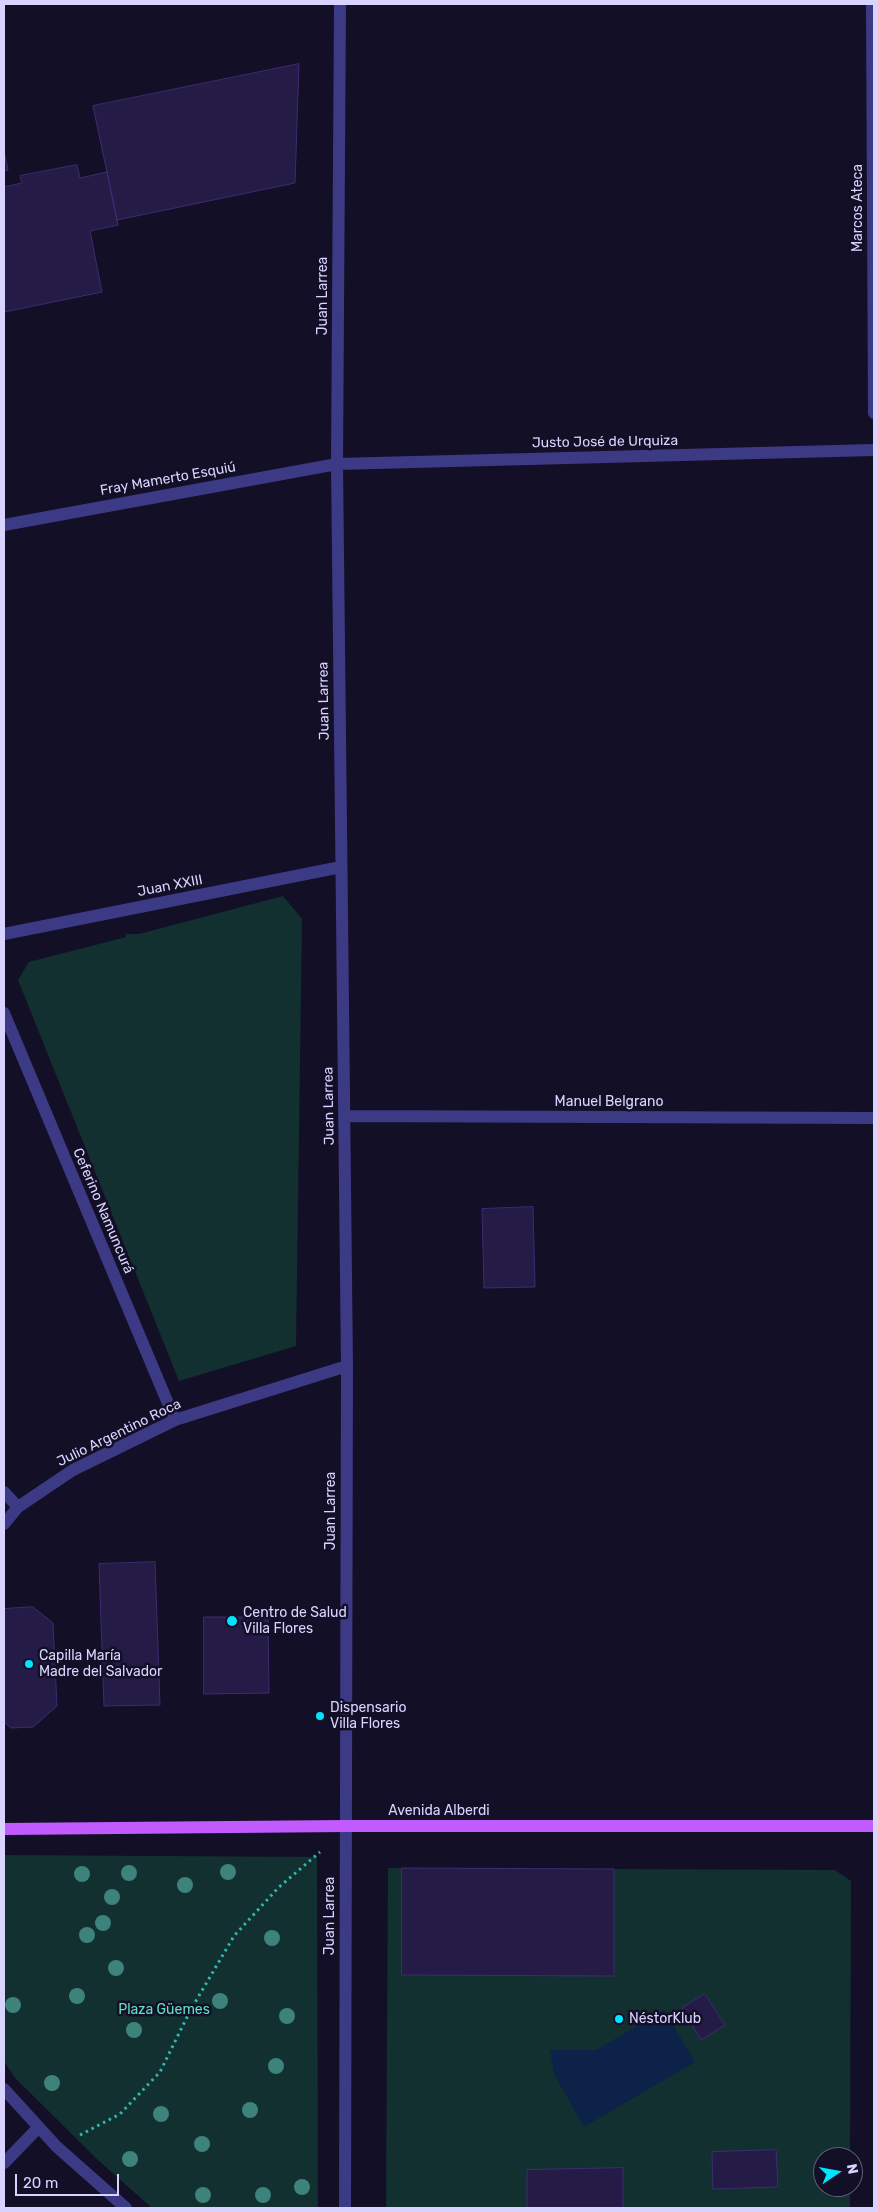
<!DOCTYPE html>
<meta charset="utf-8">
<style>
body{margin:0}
#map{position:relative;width:878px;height:2212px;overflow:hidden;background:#130f26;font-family:Rubik,sans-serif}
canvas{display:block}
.frame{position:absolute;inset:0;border:5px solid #d9d4ff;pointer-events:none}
.north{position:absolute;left:813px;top:2147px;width:50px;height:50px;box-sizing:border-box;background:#130f26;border:1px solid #625e7d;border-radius:50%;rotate:78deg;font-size:14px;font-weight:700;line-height:20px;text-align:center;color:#d9d4ff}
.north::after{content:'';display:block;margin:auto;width:18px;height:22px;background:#00e5ff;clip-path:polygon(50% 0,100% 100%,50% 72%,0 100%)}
.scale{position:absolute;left:15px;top:2174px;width:104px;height:22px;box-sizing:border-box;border:2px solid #d9d4ff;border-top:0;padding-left:6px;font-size:15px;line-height:18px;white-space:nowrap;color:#d9d4ff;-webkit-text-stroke:4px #130f26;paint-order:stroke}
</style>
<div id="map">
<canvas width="878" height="2212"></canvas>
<div class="frame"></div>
<div class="north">N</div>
<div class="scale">20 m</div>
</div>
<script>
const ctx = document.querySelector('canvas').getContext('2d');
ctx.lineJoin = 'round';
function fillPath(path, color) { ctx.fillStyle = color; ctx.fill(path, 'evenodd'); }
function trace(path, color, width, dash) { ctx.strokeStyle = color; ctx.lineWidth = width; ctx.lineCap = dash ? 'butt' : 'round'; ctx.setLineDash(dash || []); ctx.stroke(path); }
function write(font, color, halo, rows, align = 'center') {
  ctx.font = font + ' Rubik,sans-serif'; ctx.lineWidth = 5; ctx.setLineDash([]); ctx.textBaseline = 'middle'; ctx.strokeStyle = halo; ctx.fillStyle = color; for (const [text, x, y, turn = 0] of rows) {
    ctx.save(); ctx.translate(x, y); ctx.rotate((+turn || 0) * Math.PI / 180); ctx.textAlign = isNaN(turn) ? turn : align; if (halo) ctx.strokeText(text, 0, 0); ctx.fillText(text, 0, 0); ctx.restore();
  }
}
const green = new Path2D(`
 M283 896 302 919 296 1346 179 1381 18 980 29 962 126 937V934H139Z
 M4 1855 317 1857 318 2208H152L99 2161 15 2078 4 2061Z
 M388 1868 835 1870 851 1881 850 2157H823V2187H850V2208H386Z`);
const water = new Path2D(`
 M664 2010 695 2062 584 2127 554 2074 550 2050H596Z`);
const building = new Path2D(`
 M299 64 295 183 117 220 93 106Z
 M4 151 8 170 4 171Z
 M77 165 80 178 107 172 118 225 90 231 102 292 4 312V187L22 183 20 176Z
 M533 1207 535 1287 484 1288 482 1209Z
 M155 1562 160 1705 104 1706 99 1564Z
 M33 1607 53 1623 57 1706 33 1727 11 1728 4 1722V1609Z
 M204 1617H268L269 1693 204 1694Z
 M402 1868 614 1869V1976L402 1975Z
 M705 1994 725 2025 701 2040 682 2008Z
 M776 2150 778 2187 713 2189 712 2152Z
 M623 2168V2208H527V2170Z`);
const path = new Path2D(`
 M80 2135 120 2114 160 2072 190 2011 234 1936 278 1888 320 1852`);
const minor = new Path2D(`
 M340 4 337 464 347 1366 345 2208
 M872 4 874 413
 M4 525 337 464 874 450
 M4 934 341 867
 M4 1013 175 1420
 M344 1116 874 1118
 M4 1492 18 1507
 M4 1524 18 1507 73 1470 175 1420 347 1366
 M4 2089 57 2147 126 2208
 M4 2163 38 2128`);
const major = new Path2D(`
 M4 1829 345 1826H874`);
const trees = [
 [228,1872],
 [129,1873],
 [82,1874],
 [185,1885],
 [112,1897],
 [103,1923],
 [87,1935],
 [272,1938],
 [116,1968],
 [77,1996],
 [220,2001],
 [13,2005],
 [287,2016],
 [134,2030],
 [276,2066],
 [52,2083],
 [250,2110],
 [161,2114],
 [202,2144],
 [130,2159],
 [302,2187],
 [203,2195],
 [263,2195]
];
const markers = [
 [232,1621,6,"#00e5ff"],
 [29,1664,5,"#00e5ff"],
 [320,1716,5,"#00e5ff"],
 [619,2019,5,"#00e5ff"]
];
const streetNames = [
 ["Marcos Ateca",858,208,-90],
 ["Juan Larrea",323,296,-90],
 ["Justo José de Urquiza",605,442,-1],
 ["Fray Mamerto Esquiú",168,479,-10],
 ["Juan Larrea",324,701,-91],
 ["Juan XXIII",170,886,-11],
 ["Manuel Belgrano",609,1102],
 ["Juan Larrea",329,1106,-91],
 ["Ceferino Namuncurá",103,1211,67],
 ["Julio Argentino Roca",119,1433,-26],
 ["Juan Larrea",331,1511,-90],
 ["Avenida Alberdi",439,1811],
 ["Juan Larrea",330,1916,-90]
];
const poiNames = [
 ["Centro de Salud",243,1613],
 ["Villa Flores",243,1629],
 ["Capilla María",39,1656],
 ["Madre del Salvador",39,1672],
 ["Dispensario",330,1708],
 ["Villa Flores",330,1724],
 ["NéstorKlub",629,2019]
];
const parkNames = [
 ["Plaza Güemes",164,2010]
];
fillPath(green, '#12302f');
fillPath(water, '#0c2248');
fillPath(building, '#241b47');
trace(building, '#3b2d73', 1);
trace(path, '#2fb8b0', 3, [2.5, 4]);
trace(minor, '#3d3a85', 12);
trace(major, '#c25bff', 12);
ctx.fillStyle = '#3d827b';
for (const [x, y] of trees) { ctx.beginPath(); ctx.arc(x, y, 8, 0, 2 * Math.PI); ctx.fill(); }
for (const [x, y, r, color] of markers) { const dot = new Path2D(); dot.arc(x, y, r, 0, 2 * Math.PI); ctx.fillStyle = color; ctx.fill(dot); trace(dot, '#130f26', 2); }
write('14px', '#d9d4ff', '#130f26', streetNames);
write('14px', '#d9d4ff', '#130f26', poiNames, 'left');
write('14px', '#5fe0c0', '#130f26', parkNames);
</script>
